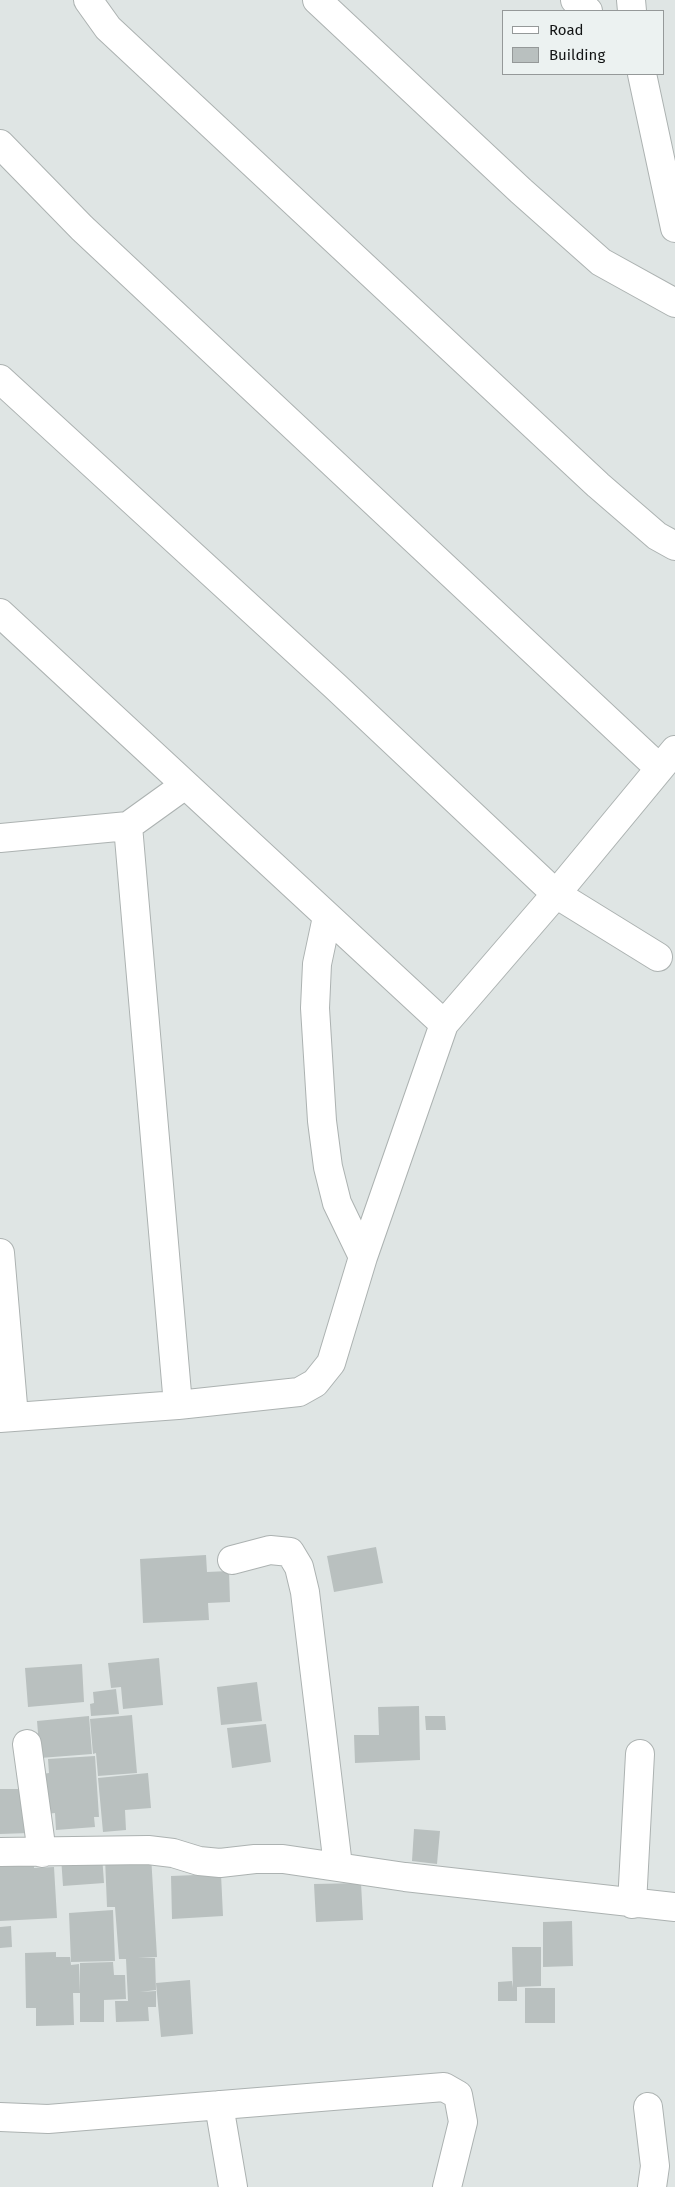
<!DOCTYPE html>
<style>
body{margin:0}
#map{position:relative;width:675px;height:2187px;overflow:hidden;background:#dfe5e4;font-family:"Fira Sans",sans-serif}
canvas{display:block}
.legend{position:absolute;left:502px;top:10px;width:162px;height:65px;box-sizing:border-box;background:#ecf2f1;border:1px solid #959999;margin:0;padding:6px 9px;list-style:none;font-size:15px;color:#121414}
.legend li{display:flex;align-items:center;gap:10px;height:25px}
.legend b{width:25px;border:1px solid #959999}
</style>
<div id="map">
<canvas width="675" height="2187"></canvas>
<ul class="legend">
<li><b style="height:6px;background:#fff"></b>Road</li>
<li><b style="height:14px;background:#b9c0bf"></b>Building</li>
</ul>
</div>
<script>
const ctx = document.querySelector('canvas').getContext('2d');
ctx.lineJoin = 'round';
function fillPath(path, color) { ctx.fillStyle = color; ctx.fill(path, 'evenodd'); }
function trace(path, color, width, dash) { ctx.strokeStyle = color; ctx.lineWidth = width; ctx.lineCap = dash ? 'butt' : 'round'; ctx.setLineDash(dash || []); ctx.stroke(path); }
const building = new Path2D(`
 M376 1547 383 1583 334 1592 327 1556Z
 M206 1555 207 1572 229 1571 230 1602 208 1603 209 1620 143 1623 140 1559Z
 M159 1658 163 1705 123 1709 121 1687 111 1688 108 1663Z
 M82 1664 84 1702 28 1707 25 1668Z
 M257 1682 262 1721 221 1725 217 1687Z
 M116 1689 119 1714 91 1716 90 1704 94 1703 93 1692Z
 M419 1706 420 1760 355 1763 354 1735H379L378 1707Z
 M132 1715 137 1773 98 1776 96 1753 93 1754 90 1719Z
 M89 1716 92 1754 40 1758 37 1721Z
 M425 1716H445L446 1730H426Z
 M266 1724 271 1762 232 1768 227 1728Z
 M95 1756 99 1817H94L95 1827 56 1830 55 1813 46 1814 43 1774 49 1773 48 1759Z
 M148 1773 151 1808 125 1810 126 1830 103 1832 98 1778Z
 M0 1789H29V1833L0 1834Z
 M414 1829 440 1831 437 1864 412 1861Z
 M102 1855 104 1883 63 1886 61 1857Z
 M151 1855 157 1957 138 1958H155L156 1990 140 1992 156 1991V2007H148L149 2021 116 2022 115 2001H128L126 1959H119L115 1907H107L105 1858Z
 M34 1860V1868L54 1867 57 1918 0 1921V1862Z
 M221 1874 223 1916 172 1919 171 1876Z
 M361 1883 363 1920 316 1922 314 1884Z
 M113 1910 115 1961 71 1962 69 1913Z
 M572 1921 573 1966 543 1967V1922Z
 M11 1926 12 1947 0 1948V1927Z
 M512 1947H541V1986L517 1987V2001H498V1982L512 1981 513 1988Z
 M56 1952V1957H70L71 1965 79 1964 80 1993H73L74 2025 36 2026V2008H26L25 1953Z
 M113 1962 114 1975H125L126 1999 104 2000V2022H80V1963Z
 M190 1980 193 2034 161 2037 156 1983Z
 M525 1988H555V2023H525Z`);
const minor = new Path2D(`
 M88 0 108 28 598 485 657 536 675 546
 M317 0 521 191 601 262 675 303
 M575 0 588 11
 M631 0 632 11
 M642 74 675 228
 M0 144 82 228 659 768
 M0 379 335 686 556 894 658 957
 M0 613 444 1024
 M128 826 178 1405
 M0 838 128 826 185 785
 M327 917 317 964 315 1008 322 1121 328 1167 337 1203 363 1257
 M0 1253 14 1417
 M0 1418 178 1405 299 1392 315 1383 331 1363 363 1257 444 1024 556 894 675 750
 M232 1560 270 1550 290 1552 299 1567 305 1592 338 1866
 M27 1744 42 1853
 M0 1852 148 1850 173 1853 199 1861 220 1863 255 1859H283L405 1877 675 1907
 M632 1904 640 1754
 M219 2105 233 2187
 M648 2107 655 2166 652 2187
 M0 2117 48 2119 444 2087 458 2095 463 2122 447 2187`);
fillPath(building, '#b9c0bf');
trace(minor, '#acb2b1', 30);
trace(minor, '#fff', 28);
</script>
